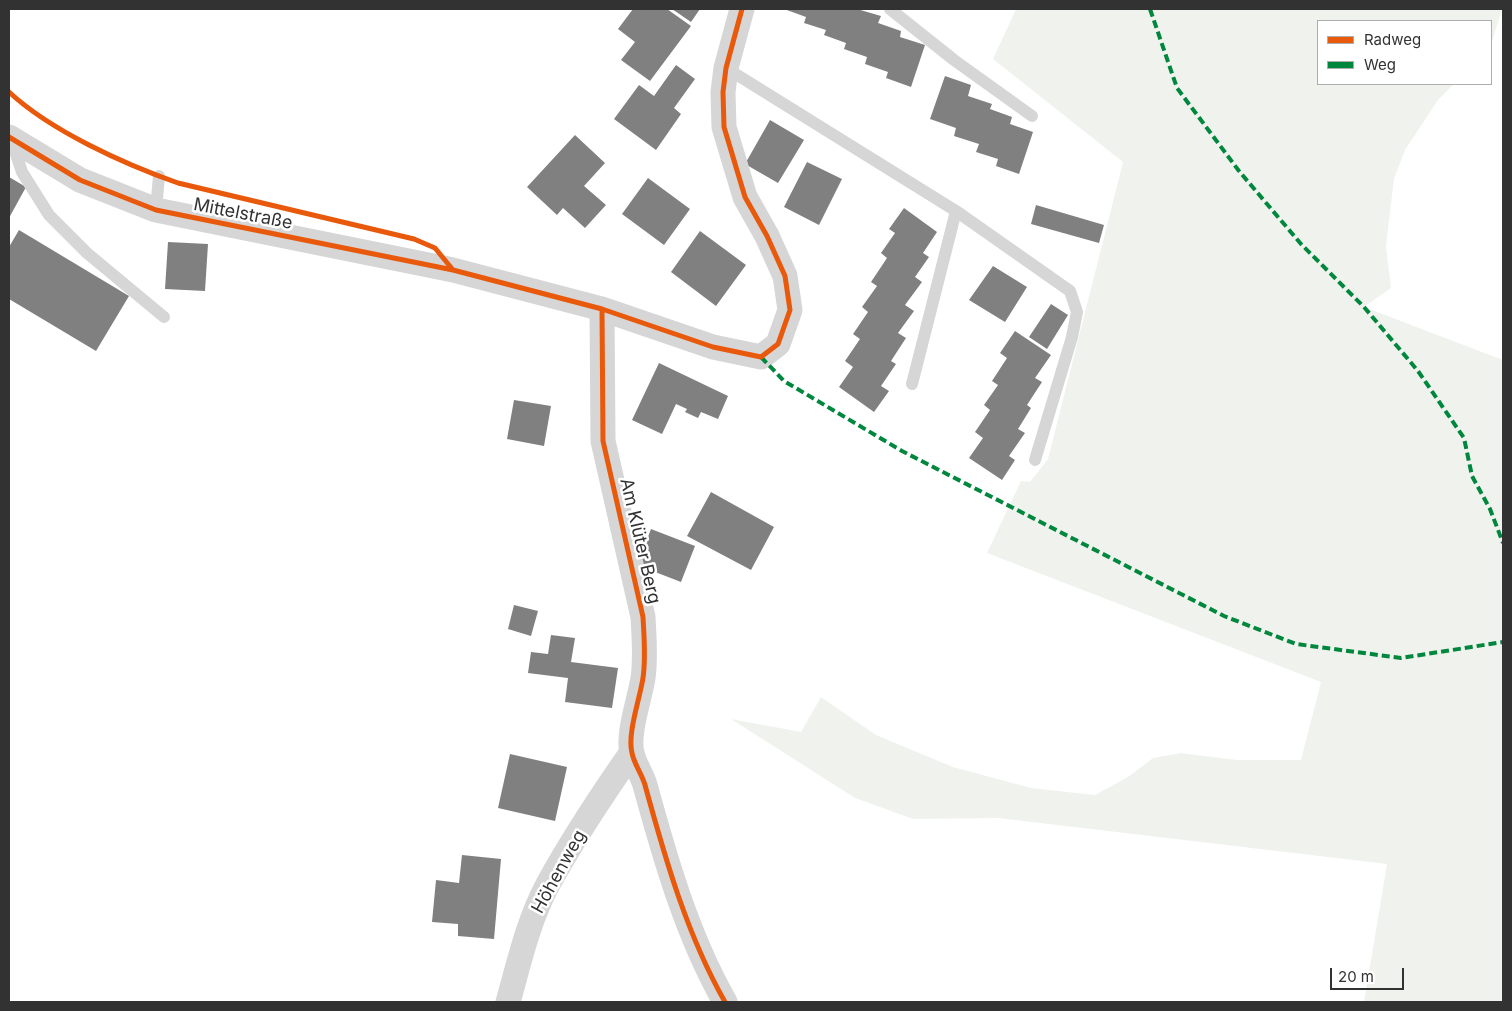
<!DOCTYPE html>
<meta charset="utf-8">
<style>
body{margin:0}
#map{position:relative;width:1512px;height:1011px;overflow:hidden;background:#fff;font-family:Inter,sans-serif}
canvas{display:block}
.frame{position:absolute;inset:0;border:10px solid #323232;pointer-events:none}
.legend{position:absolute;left:1317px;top:20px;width:175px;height:65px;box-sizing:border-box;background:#fff;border:1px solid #adadad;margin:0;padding:6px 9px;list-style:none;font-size:15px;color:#323232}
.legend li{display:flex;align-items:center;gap:10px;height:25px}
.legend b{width:25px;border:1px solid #adadad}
.scale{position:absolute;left:1330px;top:968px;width:74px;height:22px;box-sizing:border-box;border:2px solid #323232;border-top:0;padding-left:6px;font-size:15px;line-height:18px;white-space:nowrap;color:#323232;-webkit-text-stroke:4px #fff;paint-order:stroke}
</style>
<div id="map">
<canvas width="1512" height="1011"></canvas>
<div class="frame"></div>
<ul class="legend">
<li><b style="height:6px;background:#e8590c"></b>Radweg</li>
<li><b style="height:6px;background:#00873e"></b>Weg</li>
</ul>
<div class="scale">20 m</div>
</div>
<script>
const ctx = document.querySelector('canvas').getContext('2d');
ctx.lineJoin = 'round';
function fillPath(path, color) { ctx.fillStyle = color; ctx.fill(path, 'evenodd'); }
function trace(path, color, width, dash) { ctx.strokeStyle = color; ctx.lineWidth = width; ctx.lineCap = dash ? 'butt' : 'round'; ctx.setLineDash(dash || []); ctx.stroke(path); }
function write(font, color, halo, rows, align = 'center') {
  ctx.font = font + ' Inter,sans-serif'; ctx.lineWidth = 5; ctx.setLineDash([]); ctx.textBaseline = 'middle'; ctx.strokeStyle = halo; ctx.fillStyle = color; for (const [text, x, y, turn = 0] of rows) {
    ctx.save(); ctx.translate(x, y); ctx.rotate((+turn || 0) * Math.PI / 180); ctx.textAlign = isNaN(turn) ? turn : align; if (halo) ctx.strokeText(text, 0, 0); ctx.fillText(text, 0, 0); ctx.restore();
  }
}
const green = new Path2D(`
 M1016 9H1502L1491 45V21H1318V84H1454L1438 100 1405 150 1394 179 1386 246 1391 288 1364 307 1503 360V1002H1364L1387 864 998 818 913 819 855 798 731 719 801 732 821 697 876 735 953 767 1031 788 1095 795 1128 777 1153 758 1181 753 1237 760H1301L1321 682 987 553 1021 481 1030 482 1048 459 1123 162 993 59Z`);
const building = new Path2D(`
 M633 9H667L691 26 650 81 621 60 635 42 618 29Z
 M672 9H700L691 22Z
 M784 9H857L881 16 878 23 901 31 900 37 925 45 911 87 886 78 888 72 865 64 867 57 844 49 846 43 824 35 826 30 804 23 806 17Z
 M676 65 695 79 674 108 681 114 656 150 614 119 639 85 654 96Z
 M945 76 971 85 968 96 992 104 990 109 1012 117 1010 124 1033 132 1019 174 996 166 998 159 976 152 979 144 954 136 956 128 930 119Z
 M770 120 804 140 778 183 745 164Z
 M575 135 605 163 584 186 606 205 585 228 563 208 557 215 527 187Z
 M807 162 842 179 819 225 784 207Z
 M9 177 26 187 9 218Z
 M648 178 690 209 664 245 622 214Z
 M1036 205 1104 225 1099 243 1031 224Z
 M904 208 937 232 923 253 929 257 915 277 922 282 905 305 914 311 898 333 906 338 891 361 896 364 881 386 889 391 874 412 839 387 853 367 845 361 860 339 853 334 868 312 862 307 877 286 871 282 887 258 881 253 895 233 889 229Z
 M19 230 129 296 96 351 9 299V247Z
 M700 231 746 265 716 306 671 272Z
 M168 242 208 244 205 291 165 289Z
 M993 266 1027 287 1005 322 969 300Z
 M1051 304 1068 315 1047 349 1029 337Z
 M1015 331 1051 355 1035 378 1042 382 1027 405 1031 408 1018 429 1025 433 1009 456 1015 460 1002 480 969 458 983 438 975 432 990 410 984 405 998 385 992 381 1007 358 1000 353Z
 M659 363 728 396 718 419 701 412 698 418 685 412 687 409 676 404 662 434 632 420Z
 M514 400 551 406 544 446 507 439Z
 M711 492 774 527 751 570 687 536Z
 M651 529 695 546 681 582 637 565Z
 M514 605 538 611 531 636 508 629Z
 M551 635 575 638 571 662 618 668 612 708 565 702 568 678 528 673 531 652 548 654Z
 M510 754 567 767 555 821 498 808Z
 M462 855 501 859 494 939 458 936V924L432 922 436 880 459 883Z`);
const lane = new Path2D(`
 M890 9 954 60 1032 116
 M726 68 956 211 1070 291 1077 312 1072 337 1035 460
 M12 142 22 172 49 215 87 253 164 317
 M156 210 159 176
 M912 384 956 211`);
const street = new Path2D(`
 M9 137 80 180 156 210 453 270 602 309 713 347 761 357 778 344 790 310 785 276 767 236 745 197 724 127 723 92 726 68 742 9
 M602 309 603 441 643 617C644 637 646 658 643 678 640 698 627 734 632 753 634 764 642 774 645 785 665 858 687 935 725 1002
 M508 1002C519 963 528 922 547 886 572 840 602 795 632 752`);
const quiet = new Path2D(`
 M1150 9 1177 88 1239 171 1301 244 1364 307 1418 371 1464 438 1472 476 1490 509 1503 543
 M761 357 784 381 902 451 1224 616 1296 644 1401 658 1503 642`);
const cycleway = new Path2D(`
 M9 92C51 131 124 164 178 183L414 239 435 248 453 270
 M9 137 80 180 156 210 453 270 602 309 713 347 761 357 778 344 790 310 785 276 767 236 745 197 724 127 723 92 726 68 742 9
 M602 309 603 441 643 617C644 637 646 658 643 678 640 698 627 734 632 753 634 764 642 774 645 785 665 858 687 935 725 1002`);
const streetNames = [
 ["Mittelstraße",243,214,11],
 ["Am Klüter Berg",640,541,77],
 ["Höhenweg",559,872,-61]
];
fillPath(green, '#f0f3ed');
fillPath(building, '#808080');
trace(lane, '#d6d6d6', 12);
trace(street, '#d6d6d6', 25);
trace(quiet, '#00873e', 4, [8, 4]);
trace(cycleway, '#e8590c', 5);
write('18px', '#323232', '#fff', streetNames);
</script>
